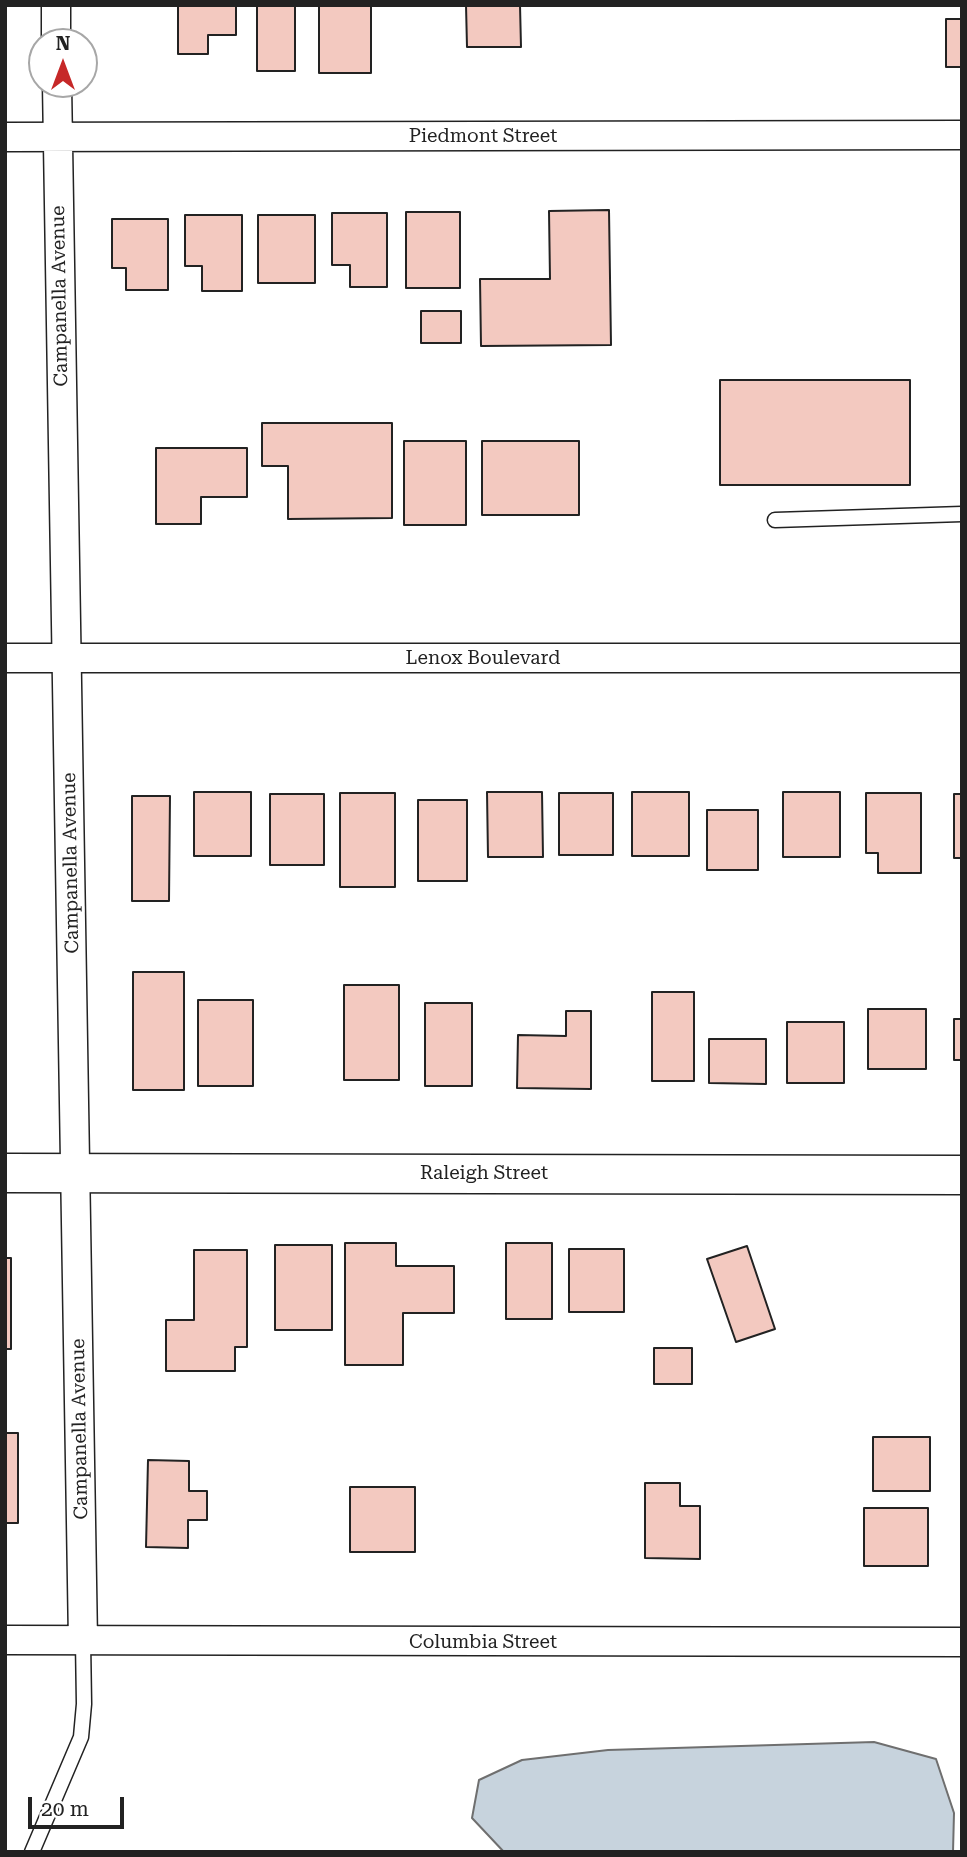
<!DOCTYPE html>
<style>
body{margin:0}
#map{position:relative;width:967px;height:1857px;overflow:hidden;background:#fff;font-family:"Roboto Serif",serif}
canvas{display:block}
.frame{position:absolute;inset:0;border:7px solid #222;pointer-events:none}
.north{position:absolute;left:28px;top:28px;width:70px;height:70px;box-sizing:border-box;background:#fff;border:2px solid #a7a7a7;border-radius:50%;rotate:0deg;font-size:19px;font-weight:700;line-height:28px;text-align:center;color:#222}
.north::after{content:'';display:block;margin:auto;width:24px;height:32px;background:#c62828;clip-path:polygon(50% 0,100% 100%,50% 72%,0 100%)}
.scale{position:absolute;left:28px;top:1797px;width:96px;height:32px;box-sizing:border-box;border:4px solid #222;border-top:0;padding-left:9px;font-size:21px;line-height:24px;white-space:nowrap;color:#222;-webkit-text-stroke:5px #fff;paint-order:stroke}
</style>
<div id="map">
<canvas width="967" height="1857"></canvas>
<div class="frame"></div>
<div class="north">N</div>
<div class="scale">20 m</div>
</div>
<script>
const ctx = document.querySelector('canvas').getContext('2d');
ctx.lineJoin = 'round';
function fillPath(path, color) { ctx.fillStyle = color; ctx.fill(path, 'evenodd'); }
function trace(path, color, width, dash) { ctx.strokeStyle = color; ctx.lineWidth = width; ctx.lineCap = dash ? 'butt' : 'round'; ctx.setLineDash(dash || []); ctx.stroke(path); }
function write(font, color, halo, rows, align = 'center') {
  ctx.font = font + ' "Roboto Serif",serif'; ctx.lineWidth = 5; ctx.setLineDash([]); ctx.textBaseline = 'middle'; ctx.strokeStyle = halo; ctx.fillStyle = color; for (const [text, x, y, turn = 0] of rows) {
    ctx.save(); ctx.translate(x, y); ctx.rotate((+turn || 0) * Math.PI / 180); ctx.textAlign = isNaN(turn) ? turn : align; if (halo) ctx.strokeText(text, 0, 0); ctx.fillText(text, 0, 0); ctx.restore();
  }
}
const water = new Path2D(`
 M874 1742 936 1759 954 1813 953 1852H504L472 1818 479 1780 522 1760 608 1750Z`);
const building = new Path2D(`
 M178 5H236V35H208V54H178Z
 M257 5H295V71H257Z
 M319 5H371V73H319Z
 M466 5H520L521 47H467Z
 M946 19H962V67H946Z
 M609 210 611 345 481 346 480 279H550L549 211Z
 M406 212H460V288H406Z
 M332 213H387V287H350V265H332Z
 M185 215H242V291H202V266H185Z
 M258 215H315V283H258Z
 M112 219H168V290H126V268H112Z
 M421 311H461V343H421Z
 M720 380H910V485H720Z
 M262 423H392V518L288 519V466H262Z
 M404 441H466V525H404Z
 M482 441H579V515H482Z
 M156 448H247V497H201V524H156Z
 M194 792H251V856H194Z
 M487 792H542L543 857H488Z
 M632 792H689V856H632Z
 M783 792H840V857H783Z
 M340 793H395V887H340Z
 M559 793H613V855H559Z
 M866 793H921V873H878V853H866Z
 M270 794H324V865H270Z
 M954 794H962V858H954Z
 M132 796H170L169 901H132Z
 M418 800H467V881H418Z
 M707 810H758V870H707Z
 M133 972H184V1090H133Z
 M344 985H399V1080H344Z
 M652 992H694V1081H652Z
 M198 1000H253V1086H198Z
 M425 1003H472V1086H425Z
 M868 1009H926V1069H868Z
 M566 1011H591V1089L517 1088 518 1035 566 1036Z
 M954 1019H962V1060H954Z
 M787 1022H844V1083H787Z
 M709 1039H766V1084L709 1083Z
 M345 1243H396V1266H454V1313H403V1365H345Z
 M506 1243H552V1319H506Z
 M275 1245H332V1330H275Z
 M747 1246 775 1329 736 1342 707 1259Z
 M569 1249H624V1312H569Z
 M194 1250H247V1347H235V1371H166V1320H194Z
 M5 1258H11V1349H5Z
 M654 1348H692V1384H654Z
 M5 1433H18V1523H5Z
 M873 1437H930V1491H873Z
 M148 1460 189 1461V1491H207V1520H188V1548L146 1547Z
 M645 1483H680V1506H700V1559L645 1558Z
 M350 1487H415V1552H350Z
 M864 1508H928V1566H864Z`);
const lane = new Path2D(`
 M775 520 962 514
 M32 1852 81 1737 84 1704 83 1641`);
const street = new Path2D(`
 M56 5V42
 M57 84 83 1641
 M5 137 962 135
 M5 658H962
 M5 1640 962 1642`);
const secondary = new Path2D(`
 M5 1173 962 1175`);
const streetNames = [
 ["Piedmont Street",483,136],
 ["Campanella Avenue",60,296,-91],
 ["Lenox Boulevard",483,658],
 ["Campanella Avenue",71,863,-91],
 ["Raleigh Street",484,1173],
 ["Campanella Avenue",80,1429,-91],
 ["Columbia Street",483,1642]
];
fillPath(water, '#c7d3dd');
trace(water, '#6f6f6f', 2);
fillPath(building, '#f3c9c0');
trace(building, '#222', 2);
trace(lane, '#222', 17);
trace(street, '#222', 31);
trace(secondary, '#222', 41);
trace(lane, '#fff', 14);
trace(street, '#fff', 28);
trace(secondary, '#fff', 38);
write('19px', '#222', '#fff', streetNames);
</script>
